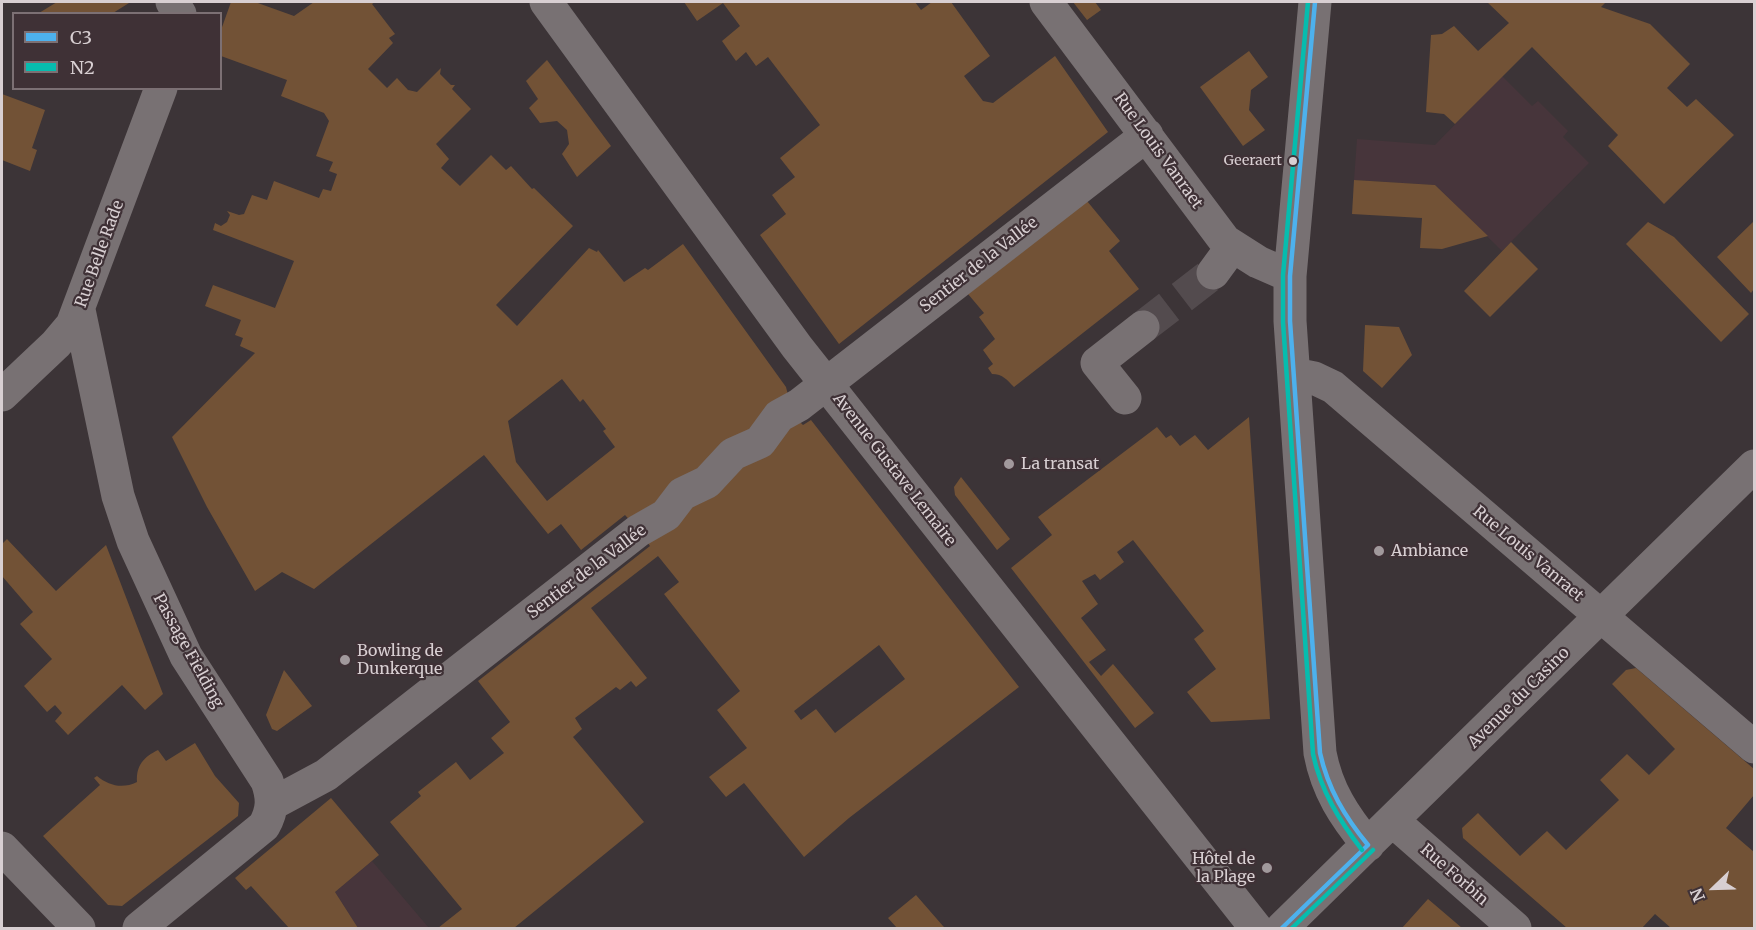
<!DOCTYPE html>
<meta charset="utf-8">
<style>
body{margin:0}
#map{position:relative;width:1756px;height:930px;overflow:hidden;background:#3c3437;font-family:Merriweather,serif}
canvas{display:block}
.frame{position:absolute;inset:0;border:3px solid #d8cfd2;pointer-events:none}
.legend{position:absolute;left:12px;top:12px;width:210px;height:78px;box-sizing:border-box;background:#3f3136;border:2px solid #7c7074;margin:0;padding:8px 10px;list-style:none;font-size:18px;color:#d8cfd2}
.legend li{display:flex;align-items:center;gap:12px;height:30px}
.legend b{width:30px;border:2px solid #7c7074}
.north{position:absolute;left:1684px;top:858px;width:60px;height:60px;-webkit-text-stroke:4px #3f3136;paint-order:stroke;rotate:247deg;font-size:16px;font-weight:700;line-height:24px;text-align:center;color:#d8cfd2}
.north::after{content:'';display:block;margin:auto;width:21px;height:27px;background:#d8cfd2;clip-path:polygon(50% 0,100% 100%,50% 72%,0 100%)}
</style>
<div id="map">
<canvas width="1756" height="930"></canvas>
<div class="frame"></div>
<ul class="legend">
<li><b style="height:8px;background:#4db1ed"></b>C3</li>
<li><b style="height:8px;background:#06bcae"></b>N2</li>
</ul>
<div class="north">N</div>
</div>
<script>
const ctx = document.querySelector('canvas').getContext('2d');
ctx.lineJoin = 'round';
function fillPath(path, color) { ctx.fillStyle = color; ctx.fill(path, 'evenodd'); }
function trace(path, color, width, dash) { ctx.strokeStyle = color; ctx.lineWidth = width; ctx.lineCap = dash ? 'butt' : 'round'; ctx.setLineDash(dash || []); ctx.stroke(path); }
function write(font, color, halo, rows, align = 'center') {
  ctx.font = font + ' Merriweather,serif'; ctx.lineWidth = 4.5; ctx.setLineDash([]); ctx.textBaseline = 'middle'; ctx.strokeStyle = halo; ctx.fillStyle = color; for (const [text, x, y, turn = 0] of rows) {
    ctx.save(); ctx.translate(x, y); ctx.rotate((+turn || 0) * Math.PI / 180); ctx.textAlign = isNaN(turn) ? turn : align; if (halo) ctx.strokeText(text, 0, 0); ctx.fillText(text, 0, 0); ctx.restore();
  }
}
const built = new Path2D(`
 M1502 76 1532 106 1538 101 1568 131 1563 137 1589 163 1502 251 1435 185 1354 180 1357 139 1435 145Z
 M372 861 429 928H358L335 892Z`);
const green = new Path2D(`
 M57 2H128L129 3 113 13H39Z
 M231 2H255L294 16 314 2H375L372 4 395 34 389 38 393 43 368 69 387 88 397 78 408 90 417 92 441 68 440 74 451 85H455L452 89 471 109 436 144 449 159 441 168 460 186 491 155 506 170 511 166 532 189 534 188 573 226 496 305 517 326 589 248 597 252 598 250 624 282 645 268 648 270 683 244 786 387 789 399 635 526 625 515 581 550 561 524 548 534 484 455 314 589 282 572 255 591 207 507 172 437 255 353 240 346 243 338 235 335 241 320 205 306 213 285 275 308 294 261 213 230 215 223 221 226 227 222 230 215 227 211 239 215 244 214 252 195 267 200 274 181 319 198 323 189 331 191 337 174 329 171 333 162 316 156 329 121 324 113 281 96 287 80 221 56V30ZM562 379 580 402 583 399 606 429 603 431 615 447 547 501 516 462 508 421Z
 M684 2H915L921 10 932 2H951L990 56 964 76 983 101 993 103 1055 56 1108 132 839 344 760 235 786 214 772 195 795 177 780 158 820 125 768 57 756 66 746 52 736 61 722 41 740 26 723 3 697 21Z
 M1073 2H1095L1101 10 1087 20Z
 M1487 2H1606L1601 7 1650 24 1690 64 1667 88 1687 107 1696 99 1734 135 1664 204 1608 146 1618 135 1532 47 1455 124 1444 114 1426 112 1431 35 1442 34 1454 26 1478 51 1509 23Z
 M1249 51 1268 77 1251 90 1249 110 1265 130 1243 146 1200 87Z
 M547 60 611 146 577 177 562 154 569 144 567 130 557 121 540 123 529 108 538 99 526 81Z
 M2 94 45 110 32 148 37 150 30 171 2 160Z
 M1354 180 1435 185 1488 236 1442 249 1420 248 1422 218 1352 214Z
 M1087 201 1120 241 1109 251 1139 289 1014 387C1007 380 1003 374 992 374L988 368 993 364 983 350 995 339 979 317 984 313 968 294Z
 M1754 221V289L1751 293 1717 257Z
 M1648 222 1674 237 1749 314 1721 342 1626 244Z
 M1511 242 1538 269 1490 317 1464 291Z
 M1365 325 1399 327 1412 355 1382 388 1363 371Z
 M1249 417 1270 719 1211 722 1187 692 1216 669 1194 639 1204 631 1133 540 1117 552 1124 562 1100 580 1095 574 1082 581 1098 604 1081 618 1106 650 1089 662 1101 676 1113 664 1154 713 1135 728 1011 568 1052 535 1038 517 1157 427 1166 438 1171 435 1180 446 1195 435 1208 450Z
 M797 419 803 425 811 420 1019 687 849 818 804 857 744 783 726 797 709 777 747 748 717 710 740 691 664 594 679 582 658 556 591 608 647 678 636 687 631 681 620 690 616 687 575 718 582 729 573 737 644 822 514 928H438L462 909 390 822 421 796 418 792 456 762 470 780 504 753 491 738 510 722 478 681 650 546 643 536ZM879 645 905 679 835 733 816 709 801 720 794 711Z
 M961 477 1010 539 997 550 955 495 954 487Z
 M7 539 56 591 106 545 163 694 145 710 122 685 68 735 55 721 62 713 55 705 47 712 24 686 52 659 20 624 33 612 2 576V544Z
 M1636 668 1754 769V795L1726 828 1754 852V928H1671L1655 914 1642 928H1567L1463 838 1462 828 1478 813 1520 856 1547 831 1566 850 1619 800 1600 780 1627 754 1649 775 1675 749 1612 684 1626 670Z
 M284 670 312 706 277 731 272 729 266 715Z
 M195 743 215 776 239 803 238 816 122 906 108 905 43 836 100 785 94 778 97 776C109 786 123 789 137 782 136 765 144 757 158 750L166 761Z
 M331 798 379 855 335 892 358 928H289L251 886 246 890 235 878Z
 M916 895 943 926 945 928H897L888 918Z
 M1428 899 1462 928H1402Z`);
const minorTunnel = new Path2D(`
 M1143 327 1213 273`);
const minor = new Path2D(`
 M172 2 180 14
 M546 2 797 347 1256 928
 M1046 2 1225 241 1258 262 1290 276
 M1315 2 1290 276V321L1320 753C1327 790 1344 816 1368 845
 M1213 273 1232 247
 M79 310 118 496 133 541 186 656 267 781C273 798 273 810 264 826L139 928
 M1294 374 1314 378 1333 387 1754 747
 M2 395 56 344 72 325 161 88
 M1125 398 1097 363 1143 327
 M272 804 326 775 638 531 666 515 682 494 707 482 733 454 760 442 779 416 799 405 1147 135
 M1393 821 1515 928
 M2 848 79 928
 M1282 928 1754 466`);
const bus1 = new Path2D(`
 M1315 2 1290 276V321L1320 753C1328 789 1345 817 1368 845
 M1282 928 1368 845`);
const bus2 = new Path2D(`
 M1308 2 1283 275V322L1313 754C1321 791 1339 820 1362 850
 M1292 928 1373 850`);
const markers = [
 [1293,161,5,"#d8cfd2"],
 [1009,464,6,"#a1999c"],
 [1379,551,6,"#a1999c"],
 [345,660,6,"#a1999c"],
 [1267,868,6,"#a1999c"]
];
const busNames = [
 ["Geeraert",1282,161]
];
const streetNames = [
 ["Rue Louis Vanraet",1158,151,54],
 ["Rue Belle Rade",100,254,-70],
 ["Sentier de la Vallée",979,265,-38],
 ["Avenue Gustave Lemaire",894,470,52],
 ["Rue Louis Vanraet",1528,554,40],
 ["Sentier de la Vallée",587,572,-37],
 ["Passage Fielding",188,651,61],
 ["Avenue du Casino",1519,698,-45],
 ["Rue Forbin",1454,875,41]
];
const poiNames = [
 ["La transat",1021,464],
 ["Ambiance",1391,551],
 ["Bowling de",357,651],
 ["Dunkerque",357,669],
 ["Hôtel de",1255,859,"right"],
 ["la Plage",1255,877,"right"]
];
fillPath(built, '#47353b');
fillPath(green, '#725236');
trace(minorTunnel, '#534b4e', 33, [33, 16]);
trace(minor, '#787173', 33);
trace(bus1, '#4db1ed', 4.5);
trace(bus2, '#06bcae', 4.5);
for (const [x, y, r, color] of markers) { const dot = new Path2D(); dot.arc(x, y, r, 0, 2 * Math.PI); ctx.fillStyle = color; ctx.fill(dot); trace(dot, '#3f3136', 2); }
write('14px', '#d8cfd2', '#3f3136', busNames, 'right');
write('16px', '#d8cfd2', '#3f3136', streetNames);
write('16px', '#d8cfd2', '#3f3136', poiNames, 'left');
</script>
